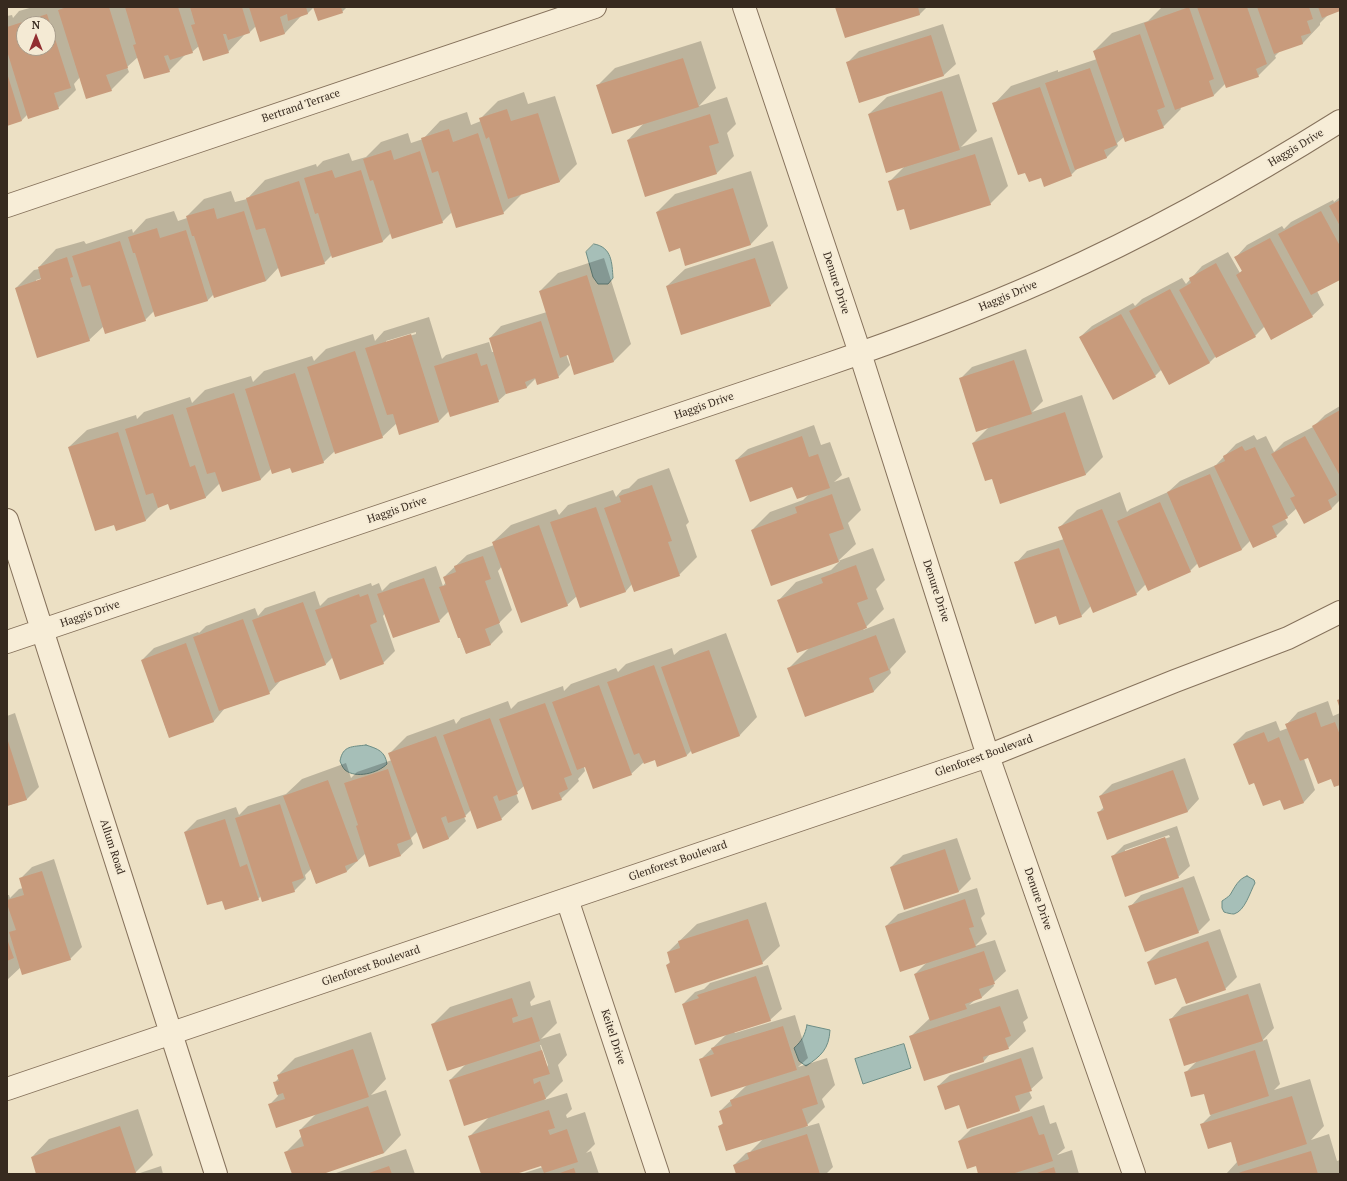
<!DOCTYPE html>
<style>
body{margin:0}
#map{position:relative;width:1347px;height:1181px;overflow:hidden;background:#ece0c4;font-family:"PT Serif",serif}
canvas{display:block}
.frame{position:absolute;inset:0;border:8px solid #372a1f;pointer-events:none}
.north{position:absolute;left:16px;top:16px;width:40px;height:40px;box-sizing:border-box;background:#f4ead4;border:1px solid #a89d8c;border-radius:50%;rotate:0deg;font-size:11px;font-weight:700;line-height:16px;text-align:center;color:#372a1f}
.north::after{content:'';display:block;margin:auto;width:14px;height:18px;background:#922e30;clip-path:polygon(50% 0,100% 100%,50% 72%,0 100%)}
</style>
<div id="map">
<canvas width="1347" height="1181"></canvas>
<div class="frame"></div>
<div class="north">N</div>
</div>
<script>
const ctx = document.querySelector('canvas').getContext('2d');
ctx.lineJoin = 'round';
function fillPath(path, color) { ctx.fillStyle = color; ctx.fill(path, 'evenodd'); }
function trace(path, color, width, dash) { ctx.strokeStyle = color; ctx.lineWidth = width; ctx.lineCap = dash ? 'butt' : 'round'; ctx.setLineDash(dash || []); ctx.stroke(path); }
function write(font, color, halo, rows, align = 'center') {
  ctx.font = font + ' "PT Serif",serif'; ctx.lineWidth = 3; ctx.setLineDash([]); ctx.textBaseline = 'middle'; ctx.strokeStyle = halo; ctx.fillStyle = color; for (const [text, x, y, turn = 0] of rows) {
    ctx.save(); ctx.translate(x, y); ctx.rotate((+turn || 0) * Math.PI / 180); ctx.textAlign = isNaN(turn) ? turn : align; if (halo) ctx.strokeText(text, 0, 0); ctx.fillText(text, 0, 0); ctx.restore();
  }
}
const water = new Path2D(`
 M594 244C612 247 612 263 613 278L608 284H598L593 277 586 252Z
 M366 745C378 749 385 751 387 764 378 773 356 779 345 770 343 768 341 764 340 761 343 745 352 747 366 745Z
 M1247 876 1254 880 1255 883C1250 892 1245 911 1234 914 1231 914 1227 913 1224 912L1222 908V901C1225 899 1228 897 1230 895 1235 887 1238 879 1247 876Z
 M807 1025 830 1030C829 1049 821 1056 806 1066L799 1061 794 1048C802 1041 805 1035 807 1025Z
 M904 1044 911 1068 863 1084 855 1059Z`);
const shadow = new Path2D(`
 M33 7H314L308 13 302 15 285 33 261 40 256 26 250 32 245 34 228 52 199 46 192 52 185 55 169 71 138 57 127 67 129 72 111 90 80 77 74 84 76 90 58 108 28 114 22 120 7 125V16L12 15 13 18 19 11ZM24 24H48V48H24Z
 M314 7H347L342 12Z
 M836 7H927L920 14Z
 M1162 7H1340V10L1328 15 1320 23V25L1303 43 1280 51 1275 56 1276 58 1258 76 1225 84 1214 95 1180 107 1181 109 1163 127 1124 137 1117 143 1118 146 1106 158 1079 167 1071 175 1042 177 994 104 1011 86 1058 70V72L1097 59 1094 51 1112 33 1148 21Z
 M943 24 956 64 944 75 859 102 847 63 859 51Z
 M701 41 716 88 699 106 727 97 736 124 727 133 734 156 717 173 628 140 645 122 597 86 615 68Z
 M959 74 977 131 961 147 992 137 1008 186 990 204 904 208 889 182 905 166 869 114 887 97Z
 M524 92 528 104 555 96 577 164 559 182 520 194 521 195 503 213 452 212 442 222 391 233 383 241 332 255 324 263 279 267 266 281 214 294 208 300 156 316 154 311 145 320 104 326 89 340 16 288 34 270 39 269V267L56 249 84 241 86 244 132 229 133 233 146 219 174 211 178 221 187 218V216L204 199 231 191 235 202 247 199 265 180 316 164 317 167 323 161 349 153 352 161 366 157 381 142 408 133 411 143 423 139 440 121 467 112 471 125 481 121V118L498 101ZM46 277 36 282V280Z
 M751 171 768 226 751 244 686 264 681 247 657 212 675 194Z
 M1340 197V279L1317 291 1324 305 1312 316 1265 326 1255 336 1216 357V356L1210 362 1170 383 1162 369 1155 376 1080 337 1092 326 1133 303 1135 306 1142 299 1182 278 1186 284 1202 266 1228 252 1240 273 1243 269 1236 257 1247 245 1282 226 1284 229 1291 222 1333 200 1334 202Z
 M773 241 788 288 770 306 667 286 685 269Z
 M604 258 631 344 614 361 575 374 568 354H566L570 365 558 377 536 378 527 387 507 393 498 401 449 411 439 421 397 423 382 437 335 451 323 462 271 469 261 479 220 483 205 498 169 503 160 506 146 520 116 529 114 524 69 447 87 430 136 415 137 419 144 412 190 397 192 403 205 390 251 376 253 382 264 371 312 356 314 361 326 349 373 334 375 341 384 331 429 317 442 359 446 355 489 342 492 352H494L490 338 501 326 547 312 540 291 558 273ZM416 332V334L386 343V341Z
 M1026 349 1043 401 1032 412 1082 395 1103 457 1085 475 973 443 989 427 960 379 972 367Z
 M1340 406V500L1332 508H1297L1285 519 1288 524 1276 536 1250 541 1242 549 1200 567 1198 563 1190 571 1146 584 1136 594 1091 606 1081 616 1057 615 1016 563 1027 551 1064 539 1060 527 1077 510 1120 492 1127 512 1130 509 1168 492 1180 481 1216 465 1236 444 1254 435 1257 440 1266 436 1274 452 1284 442 1313 427 1325 415Z
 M814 425 821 445 830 442 842 475 834 482 849 477 861 510 848 523 856 544 838 561 752 530 770 512 803 500 809 494 736 460 748 449Z
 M669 468 689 522 686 525 697 557 679 575 632 584 626 591 577 596 567 605 502 566 498 571 512 610 499 623 503 632 491 644 466 653 449 611 439 621 385 613 383 616 395 651 383 663 333 657 325 665 281 680 269 693 225 708 214 721 169 737 142 660 154 648 198 632 199 633 206 626 255 608 258 616 265 608 315 591 320 606 328 598 371 583 372 586 379 583 382 591 390 583 436 566 443 586 446 582 444 577 467 555 494 545 493 542 511 525 556 509 559 515 568 505 613 490 616 497 622 490 629 488 638 479Z
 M873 548 885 580 876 589 884 609 863 630 894 618 906 652 890 669 891 673 874 691 806 716 789 668 809 648 779 600 796 582 831 570 840 561H838Z
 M726 633 757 717 740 735 693 752 692 750 687 755 658 766 655 759 644 762 631 774 584 767 585 771 578 779 579 781 561 799 524 786 516 793 519 802 501 819 471 810 464 817 466 821 448 839 418 831 411 838 413 844 401 855 366 853 347 871 316 883 311 869 305 875 306 879 294 891 261 896 258 899H222L185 832 197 820 236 807 239 815 248 806 286 794 302 779 346 763 351 778 357 772 392 760 390 753 407 736 454 719 456 724 461 718 508 701 511 709 518 702 563 686 564 691 571 684 616 668 618 672 626 664 672 648 674 655 680 650Z
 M1328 701 1333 716 1340 713V784L1309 756 1304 759 1315 790 1304 802 1280 799 1255 782 1234 744 1246 732 1276 721 1280 731 1288 728 1287 724 1298 712Z
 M15 713 39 787 27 799 7 806V716Z
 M1185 758 1199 799 1188 811 1098 813 1104 807 1100 796 1112 784Z
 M1177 826 1190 866 1178 877 1112 857 1124 845ZM1169 835 1170 837 1125 852V850Z
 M957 838 971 879 959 891 905 909 891 867 903 855Z
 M54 859 82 947 70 959 21 967 7 980V895H9L10 898 19 889 23 888 20 879 32 867Z
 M1194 876 1210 920 1198 932 1130 907 1141 895Z
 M977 888 985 914 981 918 987 934 975 946 995 940 1006 971 993 983 994 986 982 997 975 1000 969 1005 1018 989 1028 1018 1023 1022 1026 1031 1008 1048 990 1054 984 1061 925 1080 911 1036 930 1018 915 974 927 962 886 926 898 914Z
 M766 902 780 946 762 963 667 965 671 961 668 952 697 924Z
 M1220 929 1237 977 1225 989 1148 962 1160 950Z
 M768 965 782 1009 770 1020 734 1032 735 1033 795 1015 808 1058 798 1067 827 1058 835 1085 822 1099 825 1107 805 1127 819 1123 833 1167 826 1174H737L734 1165 746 1153 750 1152 763 1139 719 1127 724 1122 720 1111 747 1085 701 1059 727 1034 683 1004 695 992 704 989 710 983Z
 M530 981 535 997 530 1002 531 1006 550 1000 557 1023 541 1039 560 1033 567 1055 558 1065 563 1081 544 1100 567 1093 572 1109 566 1115 567 1118 585 1112 595 1144 586 1153 591 1151 599 1174H521L543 1167 542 1164 512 1174H482L470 1136 489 1117 450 1080 466 1064 432 1025 450 1007ZM540 1045H541L548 1065 547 1067Z
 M1260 983 1274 1028 1262 1041 1267 1039 1280 1084 1274 1090 1310 1079 1324 1126 1311 1140 1329 1134 1337 1161 1340 1160V1174H1226L1237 1162 1232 1140 1201 1125 1211 1115 1204 1092 1185 1073 1197 1061 1171 1019 1182 1007Z
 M371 1032 386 1079 371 1095 386 1090 401 1135 384 1153 320 1174H293L285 1153 302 1136 300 1130 316 1114 269 1105 278 1096 274 1083 279 1078 278 1075 295 1058Z
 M1033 1047 1043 1078 1029 1091 1032 1098 1020 1110 960 1104 938 1086 950 1075Z
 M1044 1105 1050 1124 1056 1122 1065 1148 1057 1155 1072 1150 1079 1174H979L976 1164 959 1141 971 1129Z
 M138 1109 153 1155 136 1172 131 1174H37L32 1157 49 1139Z
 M406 1149 415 1174H335L336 1173Z
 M161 1166 163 1174H137Z`);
const building = new Path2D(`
 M67 7H109L128 68 106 75 112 91 86 99 58 10Z
 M125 7H178L193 53 170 60 168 55 164 56 170 72 144 79 133 45 136 44Z
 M190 7H242L250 33 228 40 226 34H223L229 53 203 61 191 25 195 24Z
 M249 7H306L308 14 288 21 287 14 280 17 285 34 260 42Z
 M313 7H341L343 13 318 21Z
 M835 7H918L920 15 845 38Z
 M1189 7 1214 79 1209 81 1214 96 1175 110 1144 23Z
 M1197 7H1247L1267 64 1256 69 1259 77 1226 88Z
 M1257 7H1309L1313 19 1307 21 1311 33 1301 36 1303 44 1274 54Z
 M1318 7H1340V11L1322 18Z
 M47 14 71 88 54 93 59 109 28 119 7 51V27ZM24 24H48V48H24Z
 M1140 34 1165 107 1157 110 1164 128 1125 142 1093 51Z
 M931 35 944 76 859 103 846 62Z
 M683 58 699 107 612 134 596 85Z
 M1090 68 1117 145 1104 150 1107 158 1075 170 1045 83Z
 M7 73 22 121 7 126Z
 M1040 87 1072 176 1044 187 1041 178 1029 182 1025 173 1018 175 992 103Z
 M942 91 960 150 886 173 868 114Z
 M507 109 511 121 538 113 560 182 508 199 489 137 486 139 479 118Z
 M710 114 719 143 709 146 717 174 645 197 627 140Z
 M449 129 453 142 478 133 504 214 456 228 438 171 432 173 421 138Z
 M391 150 394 160 420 151 443 223 392 239 373 180 370 181 363 159Z
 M975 154 991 205 910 230 904 209 897 211 888 181Z
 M332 170 335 178 361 170 383 242 332 258 318 213 315 214 304 178Z
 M299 181 325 264 281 277 265 228 256 230 246 198Z
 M733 188 751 245 685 266 680 248 669 252 656 212Z
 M1340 200V226L1329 206Z
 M214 208 217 219 244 211 266 281 214 298 194 236H192L186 216Z
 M1321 211 1340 246V280L1311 295 1278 234Z
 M157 228 160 238 186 230 208 301 155 317 135 253H133L128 237Z
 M1270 238 1313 317 1271 340 1236 275 1242 271 1234 257Z
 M120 241 146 321 105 334 90 285 82 287 72 256Z
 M67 257 73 277 70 278 90 341 37 358 15 288 41 279 38 267Z
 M755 258 771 306 681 335 666 286Z
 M1216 263 1256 337 1216 358 1179 290 1191 283 1189 278Z
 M587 275 614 362 574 375 568 355 560 358 539 291Z
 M1170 289 1210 363 1169 385 1129 311Z
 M1121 314 1156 377 1113 400 1079 337Z
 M541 321 559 378 537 385 535 378 525 382 527 388 506 394 489 338Z
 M411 334 439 422 399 435 393 414 387 415 365 348Z
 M355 351 383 438 335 454 307 367Z
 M477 353 481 366 487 364 499 402 450 417 434 366Z
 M1014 360 1032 414 976 432 959 378Z
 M295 373 324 463 292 473 290 468 272 474 245 389Z
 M234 393 261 480 222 492 215 472 207 474 186 408Z
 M1340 410V476L1312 426Z
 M1065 412 1086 475 1000 504 992 479 985 481 972 443Z
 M173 414 190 467 195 465 206 498 170 510 168 504 158 508 153 493 146 495 125 429Z
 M118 432 146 521 116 531 114 525 95 531 68 447Z
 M802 436 809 457 818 454 830 488 797 499 792 487 750 502 735 460Z
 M1305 436 1337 495 1328 500 1332 509 1304 524 1290 498 1295 496 1271 454Z
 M1242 446 1245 451 1255 447 1288 518 1272 526 1277 537 1253 548 1214 466 1225 461 1223 456Z
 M1210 474 1242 550 1199 568 1167 492Z
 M652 485 672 541 668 542 680 576 634 592 604 508 621 502 619 496Z
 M832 494 844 529 829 534 839 562 771 586 751 530 797 513 795 507Z
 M1160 502 1191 572 1148 591 1117 521Z
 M596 507 626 592 580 608 550 522Z
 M1102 509 1137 595 1093 613 1058 527Z
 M539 525 568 606 521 623 492 542Z
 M1059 548 1082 617 1059 625 1056 616 1035 624 1014 562Z
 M483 556 491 579 485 581 500 623 485 629 491 645 466 654 460 638H458L439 587 446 585 443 577 456 572 454 566Z
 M856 565 868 599 857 603 867 628 797 653 777 600 823 583 821 578Z
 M424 578 440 622 393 638 377 594Z
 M359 594 360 597 368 594 377 622 370 625 384 664 340 680 315 610Z
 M303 602 326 665 275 683 252 620Z
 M243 619 270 694 219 711 193 637Z
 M876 635 889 670 869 678 874 692 805 717 787 668Z
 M186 643 214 722 169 738 141 660Z
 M709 650 740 736 692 754 661 667Z
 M654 665 687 756 657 767 655 760 644 764 639 753 634 755 607 682Z
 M599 685 632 775 593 789 585 767 577 770 552 702Z
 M1340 699V709L1337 700Z
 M545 703 572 775 564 778 568 789 559 793 562 800 532 810 499 719Z
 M1316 712 1321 727 1335 722 1340 735V785L1334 787 1331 779 1318 784 1308 758 1300 761 1285 724Z
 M490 718 518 794 499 801 497 795 493 797 502 820 477 829 443 735Z
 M1264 732 1268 742 1279 737 1304 803 1284 810 1280 800 1263 806 1254 783 1249 785 1233 744Z
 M436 736 466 817 448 823 446 816 441 818 449 839 423 849 388 753Z
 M7 738 27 800 7 806Z
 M388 769 411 839 397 844 401 856 369 867 356 826 358 825 344 783Z
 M1173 770 1188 812 1107 840 1097 812 1104 810 1099 796Z
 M328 780 358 861 345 866 347 872 316 884 283 796Z
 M280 804 304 878 292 882 295 892 262 902 235 818Z
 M225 819 240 867 247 864 259 900 225 910 222 901 207 905 184 832Z
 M1165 837 1179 878 1125 897 1111 856Z
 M945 849 959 892 904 910 890 867Z
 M42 871 71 960 22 975 9 932 16 930 7 904V900L24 895 19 878Z
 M1183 887 1199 933 1145 952 1128 906Z
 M965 899 974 927 969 928 976 947 900 972 885 926Z
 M748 919 763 964 675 993 666 965 670 963 667 952 680 948 678 941Z
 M7 939 14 958 7 961Z
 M1208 941 1226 990 1186 1004 1176 978 1155 985 1147 962Z
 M984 951 995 984 979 989 982 998 965 1004 967 1009 930 1021 914 974Z
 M756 976 771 1021 695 1045 682 1004 699 998 697 995Z
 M1248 994 1263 1041 1184 1066 1169 1019Z
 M512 998 518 1016 512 1018 513 1023 532 1017 540 1041 447 1071 431 1024Z
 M1000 1006 1011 1036 1005 1038 1009 1049 983 1057 984 1062 924 1081 909 1036Z
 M783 1026 797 1070 711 1097 699 1059 714 1054 711 1048Z
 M353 1049 369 1097 276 1128 268 1104 285 1099 283 1093 277 1095 273 1082 279 1081 277 1075Z
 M542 1050 550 1074 533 1079 534 1084 540 1081 546 1099 464 1126 449 1080Z
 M1255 1050 1269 1096 1210 1115 1204 1094 1191 1097 1184 1072Z
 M1021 1058 1032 1091 1015 1096 1020 1111 967 1129 959 1105 945 1110 937 1086Z
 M809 1075 818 1104 802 1109 808 1126 726 1151 718 1126 723 1124 719 1111 732 1106 730 1100Z
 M1292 1096 1307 1144 1238 1166 1231 1142 1208 1149 1200 1124Z
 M368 1106 384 1153 323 1174H292L284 1152 304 1146 299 1130Z
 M549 1110 555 1128 548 1130 550 1135 567 1129 578 1162 544 1173 541 1166 516 1174H481L468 1136Z
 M1032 1116 1039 1135 1044 1134 1053 1161 1012 1174H978L976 1166 967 1169 958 1141Z
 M120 1126 136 1173 36 1174 31 1157Z
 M807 1134 820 1174H736L733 1165 749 1159 747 1153Z
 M1311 1151 1318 1174H1237L1241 1172Z
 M389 1166 392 1174H366Z
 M1054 1167 1056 1174H1034Z
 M574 1168 576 1174H557Z`);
const minor = new Path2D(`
 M744 7 860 353 988 756 1134 1174
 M7 206 595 7
 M7 520 216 1174
 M7 642 823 366C899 340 974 312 1048 279 1149 234 1246 180 1340 121
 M567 899 658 1174
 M7 1089 988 756 1175 681 1288 638 1340 612`);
const streetNames = [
 ["Bertrand Terrace",301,106,-19],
 ["Haggis Drive",1296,148,-31],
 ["Denure Drive",836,283,72],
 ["Haggis Drive",1008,296,-23],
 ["Haggis Drive",704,406,-19],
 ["Haggis Drive",397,510,-19],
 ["Denure Drive",936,591,72],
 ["Haggis Drive",90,614,-19],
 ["Glenforest Boulevard",984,756,-20],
 ["Allum Road",112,847,72],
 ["Glenforest Boulevard",678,861,-19],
 ["Denure Drive",1038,899,71],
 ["Glenforest Boulevard",371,966,-19],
 ["Keitel Drive",613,1037,72]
];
fillPath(water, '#a6bfb8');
trace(water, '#6d8d85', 1);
fillPath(shadow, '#0003');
fillPath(building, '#c89b7c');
trace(minor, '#86725c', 24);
trace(minor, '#f7edd7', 22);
write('11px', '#372a1f', '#f4ead4', streetNames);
</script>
